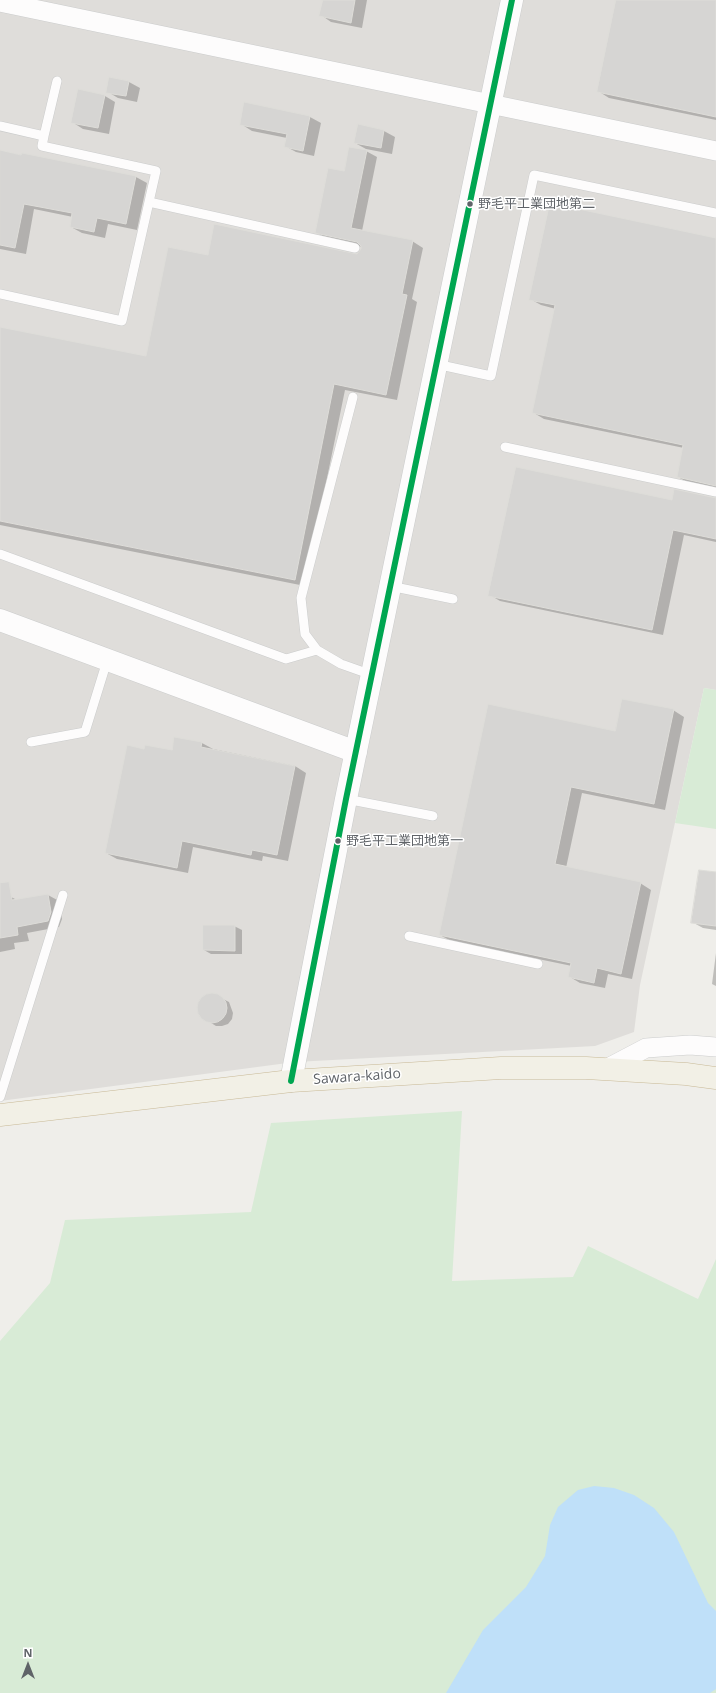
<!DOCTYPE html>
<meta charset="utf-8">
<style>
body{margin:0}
#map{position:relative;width:716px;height:1693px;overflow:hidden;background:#efeeea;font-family:"Open Sans",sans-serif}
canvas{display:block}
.north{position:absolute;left:8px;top:1645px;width:40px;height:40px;-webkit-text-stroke:3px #fff;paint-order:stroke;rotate:0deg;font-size:11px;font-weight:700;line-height:16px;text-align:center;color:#5f6368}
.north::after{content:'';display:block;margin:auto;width:14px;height:18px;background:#5f6368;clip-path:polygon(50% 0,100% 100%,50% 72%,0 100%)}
</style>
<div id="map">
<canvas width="716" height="1693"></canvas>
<div class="north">N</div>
</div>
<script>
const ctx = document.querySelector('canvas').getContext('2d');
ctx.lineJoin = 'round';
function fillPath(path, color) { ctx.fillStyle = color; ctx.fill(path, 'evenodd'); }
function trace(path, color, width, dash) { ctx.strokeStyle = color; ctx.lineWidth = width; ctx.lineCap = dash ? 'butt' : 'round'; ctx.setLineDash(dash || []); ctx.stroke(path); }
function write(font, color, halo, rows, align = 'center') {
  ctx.font = font + ' "Open Sans","Noto Sans JP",sans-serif'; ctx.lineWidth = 3; ctx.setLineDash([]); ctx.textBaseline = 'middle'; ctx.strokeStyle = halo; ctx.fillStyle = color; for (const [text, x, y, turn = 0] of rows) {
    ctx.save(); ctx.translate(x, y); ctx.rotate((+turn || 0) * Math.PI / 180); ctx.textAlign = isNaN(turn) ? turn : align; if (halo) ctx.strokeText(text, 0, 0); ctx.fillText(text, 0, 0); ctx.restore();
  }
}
const industrial = new Path2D(`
 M0 0H716V690L704 688 640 985 634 1032 595 1046 295 1062 0 1101Z`);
const green = new Path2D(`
 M704 688 716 690V829L675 823Z
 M462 1111 452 1281 573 1277 588 1246 698 1299 716 1259V1693H0V1341L50 1283 65 1220 251 1212 271 1123Z`);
const water = new Path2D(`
 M594 1486 614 1488 634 1495 654 1508 674 1532 708 1603 716 1611V1689L710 1693H446L483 1630 526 1587 545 1556 550 1525 558 1507 578 1490Z`);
const shadow = new Path2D(`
 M324 0H367L362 28 331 22 321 15Z
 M617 0H716V120L609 98 598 91Z
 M110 78 129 82 140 88 137 102 118 98 108 92Z
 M105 96 115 102 109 134 83 129 72 122Z
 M310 117 321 123 314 156 296 152 285 146 287 138 252 131 241 124Z
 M359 126 384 131 395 137 392 154 366 149 355 143Z
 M0 151 136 177 147 183 137 230 108 224 105 238 82 233 71 227 73 217 34 209 26 254 0 249Z
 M366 151 377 157 362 231 412 241 423 248 412 299 417 302 397 400 345 390 305 586 0 525V328L146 357 208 256 354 255 360 253 362 247 327 239 316 232 345 172Z
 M716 239V489L689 483 678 477 684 448 544 419 534 413 556 309 541 305 530 299Z
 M716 499V542L684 535 663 635 500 601 490 595 673 501Z
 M673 710 684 717 665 810 582 793 566 868 640 883 651 890 632 979 608 974 605 988 580 983 570 977 572 966 451 941 440 935 616 732Z
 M175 738 202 743 213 749 295 766 306 773 288 861 263 856 262 861 193 847 188 873 117 859 106 853 145 750 172 751Z
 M716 873V930L703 928 692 922Z
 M48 895 59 901 62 919 59 927 27 933 29 941 14 943 15 949 0 952V899L11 897 17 900Z
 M234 926 242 930V954H211L204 950Z
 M716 953V986L712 984Z
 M209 994 215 995 229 1002 233 1013 232 1019 228 1024 222 1026H216L203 1018 199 1013 198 1007 199 1002 203 997Z`);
const building = new Path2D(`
 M323 0H355L351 23 319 16Z
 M616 0H716V117L597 92Z
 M109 77 129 81 126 96 106 93Z
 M78 89 105 95 98 128 71 123Z
 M244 102 310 116 303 151 284 147 287 134 240 125Z
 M358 124 384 130 381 148 354 143Z
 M349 147 367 150 351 228 413 240 402 294 407 295 386 395 334 384 295 580 0 521V327L146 356 168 247 208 255 214 224 357 254 361 249V246L357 242 315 233 328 168 344 171Z
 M0 150 21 155 22 153 136 176 126 224 97 218 94 232 70 227 72 213 24 204 15 248 0 245Z
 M550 203 716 238V486L677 477 683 445 532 413 555 305 529 300Z
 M516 467 672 500 674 489 716 498V539L673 530 652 630 488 596Z
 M622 699 674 709 654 804 571 787 555 864 641 882 621 974 597 968 594 983 568 977 571 963 439 935 488 704 615 731Z
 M174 737 202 742 201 747 295 766 277 855 252 850 251 855 182 841 177 868 105 853 127 745 144 749 145 745 172 750Z
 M699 870 716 872V926L691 923Z
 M9 882 12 900 48 894 51 912 48 921 17 927 18 935 0 938V883Z
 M203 925H235V951L203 950Z
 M197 1008a15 15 0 1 1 30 0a15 15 0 1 1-30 0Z`);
const service = new Path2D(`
 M0 126 44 136 42 146 156 171 122 321 0 294
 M44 136 57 81
 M149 202 355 248
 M436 364 491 376 534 175 716 213
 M353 397 301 598 305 634 317 650 341 664 372 675
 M505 447 716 492
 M0 554 286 659 317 650
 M390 586 453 599
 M31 742 85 732 107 661
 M346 799 433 816
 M409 936 538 964
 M0 1097 63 895`);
const minor = new Path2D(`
 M0 2 716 151
 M606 1069 646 1048 690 1045 716 1047`);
const tertiary = new Path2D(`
 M0 620 356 752
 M291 1081 346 799 512 0`);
const trunk = new Path2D(`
 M0 1115 291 1081 501 1068H586L686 1074 716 1078`);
const bus1 = new Path2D(`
 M291 1081 346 799 512 0`);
const markers = [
 [470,204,3.5,"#5f6368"],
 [338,841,3.5,"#5f6368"]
];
const busNames = [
 ["野毛平工業団地第二",478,204],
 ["野毛平工業団地第一",346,841]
];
const streetNames = [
 ["Sawara-kaido",357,1077,-4]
];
fillPath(industrial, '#dfddda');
fillPath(green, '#d8ebd6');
fillPath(water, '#bfe0f9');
fillPath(shadow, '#0003');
fillPath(building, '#d6d5d3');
trace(building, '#deddd9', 1);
trace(service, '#cbcccc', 10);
trace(minor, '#cbcccc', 20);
trace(tertiary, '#cbcccc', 23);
trace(trunk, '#c8b996', 23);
trace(service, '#fdfcfc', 9);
trace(minor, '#fdfcfc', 19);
trace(tertiary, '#fdfcfc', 22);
trace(trunk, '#f2f0e6', 22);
trace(bus1, '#00a651', 6);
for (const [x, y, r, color] of markers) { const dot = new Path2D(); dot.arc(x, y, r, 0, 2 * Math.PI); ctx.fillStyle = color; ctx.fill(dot); trace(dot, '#fff', 1.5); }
write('13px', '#5f6368', '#fff', busNames, 'left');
write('14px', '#5f6368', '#fff', streetNames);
</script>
